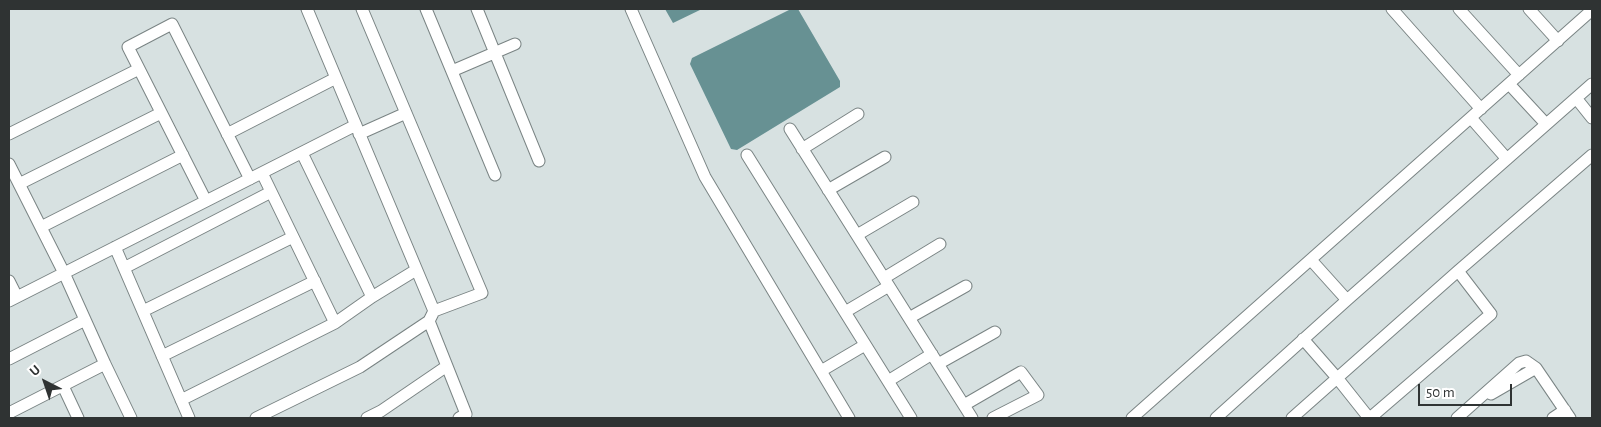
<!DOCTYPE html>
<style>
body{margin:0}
#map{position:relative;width:1601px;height:427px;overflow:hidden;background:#d7e1e1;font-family:"Alegreya Sans",sans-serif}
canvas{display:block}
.frame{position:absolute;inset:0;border:10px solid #2f3333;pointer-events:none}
.north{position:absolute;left:20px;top:357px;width:50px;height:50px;-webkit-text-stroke:4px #fff;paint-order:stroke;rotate:319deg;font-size:14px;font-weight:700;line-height:20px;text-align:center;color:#2f3333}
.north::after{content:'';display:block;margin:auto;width:18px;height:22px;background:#2f3333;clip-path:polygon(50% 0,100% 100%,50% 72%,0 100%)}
.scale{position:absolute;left:1418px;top:384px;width:94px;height:22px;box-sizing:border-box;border:2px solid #2f3333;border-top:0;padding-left:6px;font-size:15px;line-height:18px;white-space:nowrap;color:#2f3333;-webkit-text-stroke:4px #fff;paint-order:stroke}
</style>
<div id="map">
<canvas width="1601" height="427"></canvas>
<div class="frame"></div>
<div class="north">U</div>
<div class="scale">50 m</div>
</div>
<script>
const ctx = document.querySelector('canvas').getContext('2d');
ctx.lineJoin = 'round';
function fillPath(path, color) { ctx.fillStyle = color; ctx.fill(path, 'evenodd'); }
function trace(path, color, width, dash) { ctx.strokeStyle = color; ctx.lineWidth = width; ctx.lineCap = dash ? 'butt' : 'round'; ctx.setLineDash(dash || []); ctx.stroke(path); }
const water = new Path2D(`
 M665 9H702L673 23Z
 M791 9H798L840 81V87L737 150 731 149 690 64 692 58Z`);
const minor = new Path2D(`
 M307 9 434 311 429 321 466 414 459 418
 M362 9 482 293 434 311
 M426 9 495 175
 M477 9 539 161
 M631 9 705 177 849 418
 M1392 9 1481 109
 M1459 9 1519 75
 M1529 9 1558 41
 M452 71 515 44
 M1509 84 1546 124
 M1576 98 1592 118
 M1471 118 1507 159
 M790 129 972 418
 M9 134 139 69
 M227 134 336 78
 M359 134 406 113
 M802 149 858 114
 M302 153 372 297
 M747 155 911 418
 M9 164 64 273 105 364 131 418
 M262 173 335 323
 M19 184 161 113
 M828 190 885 157
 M206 201 128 47 172 24 250 179
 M41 227 183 155
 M857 235 913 202
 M115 247 189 418
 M1311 260 1347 300
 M124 268 271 192
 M884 278 940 244
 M9 281 17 297
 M9 301 356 125
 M143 311 293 237
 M845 312 889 286
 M909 318 966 286
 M1303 339 1338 379 1369 418
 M162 356 315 281
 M9 359 85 320
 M938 364 995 332
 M821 371 865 345
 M888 381 932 354
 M63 386 78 418
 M1491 394 1536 368
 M181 400 335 323 372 297 416 270
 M964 405 1021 372 1038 395 993 418
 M9 413 105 364
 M256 418 360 367 429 321
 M367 418 381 411 447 366
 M1132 418 1592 10
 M1216 418 1347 300 1592 84
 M1292 418 1458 271 1592 155
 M1370 418 1491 314 1458 271
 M1457 418 1519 363 1526 361 1536 368 1570 418
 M1553 418 1565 410`);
fillPath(water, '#679193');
trace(minor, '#7a8484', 13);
trace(minor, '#fff', 11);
</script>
